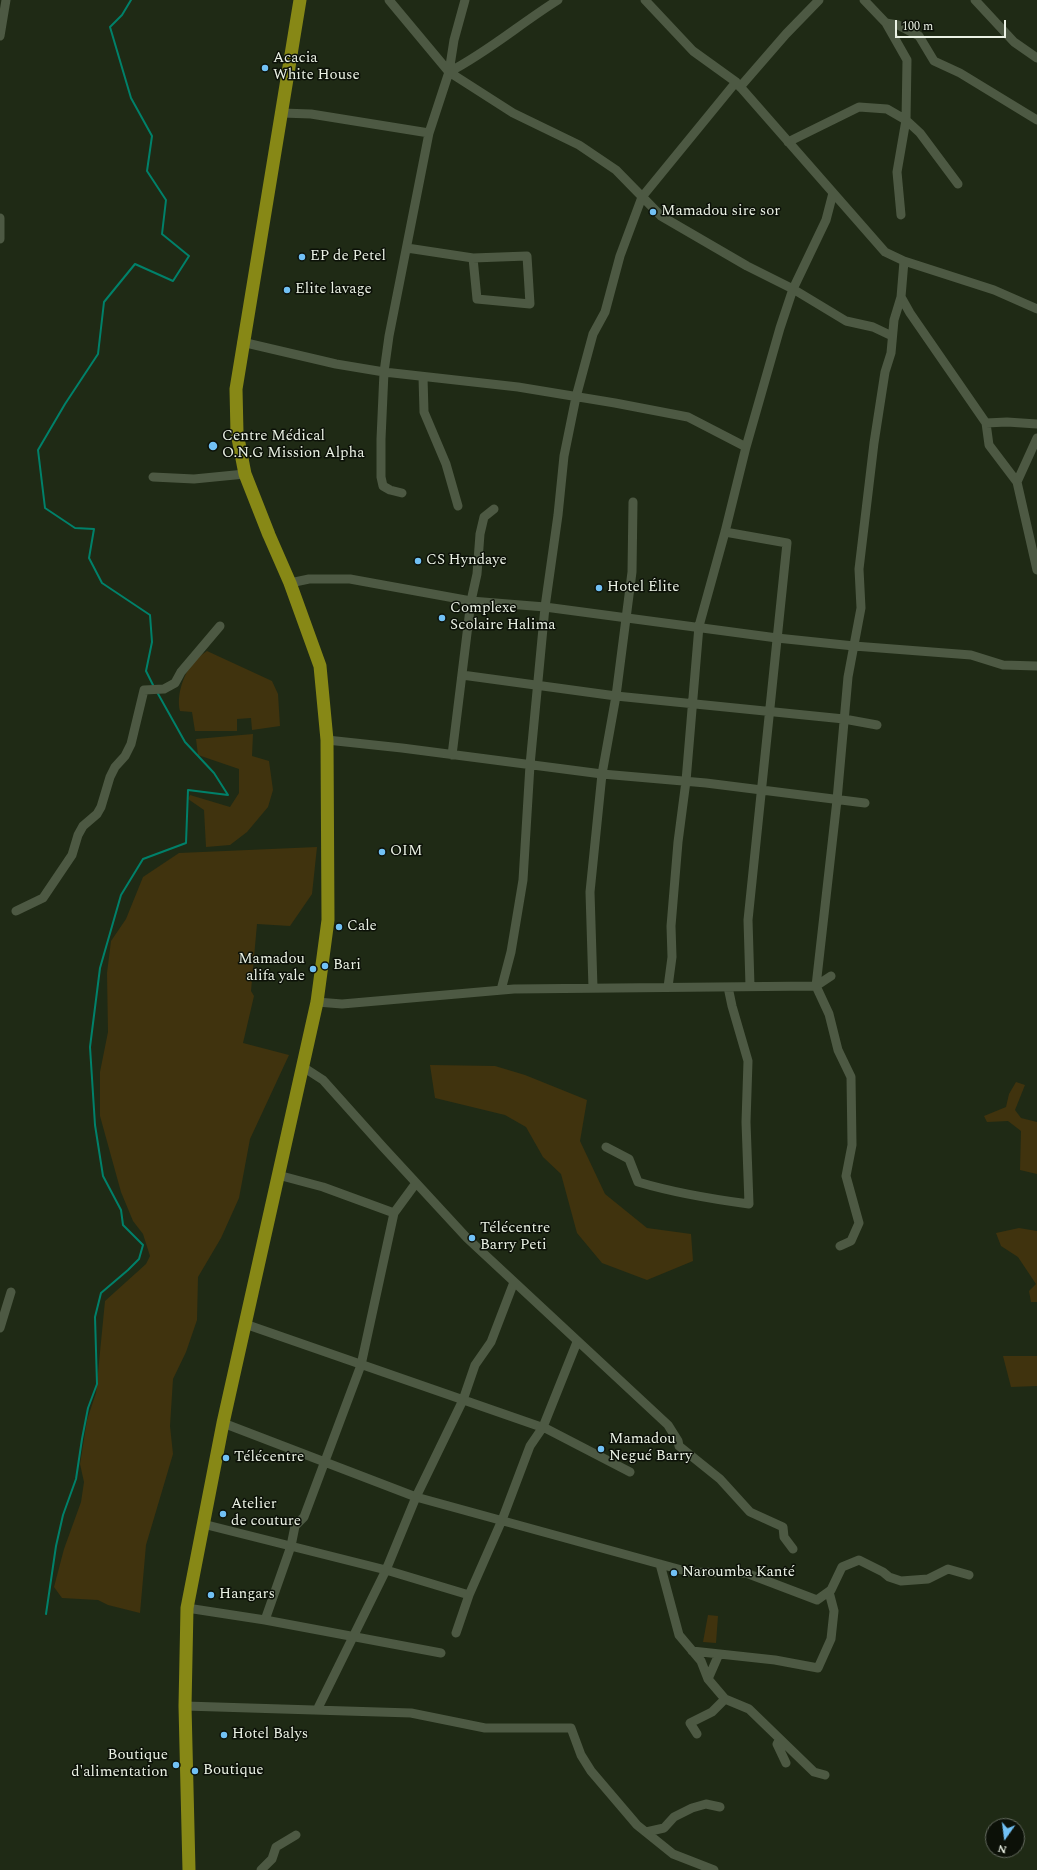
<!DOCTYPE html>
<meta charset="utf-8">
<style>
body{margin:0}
#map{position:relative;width:1037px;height:1870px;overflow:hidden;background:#1f2a15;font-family:Spectral,serif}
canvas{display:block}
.north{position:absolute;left:985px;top:1818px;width:40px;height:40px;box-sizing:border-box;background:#0c1108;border:1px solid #656b60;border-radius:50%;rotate:194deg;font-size:11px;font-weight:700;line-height:16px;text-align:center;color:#eaf1e4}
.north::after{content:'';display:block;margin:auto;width:14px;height:18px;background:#71c1f5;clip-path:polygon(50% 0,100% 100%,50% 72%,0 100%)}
.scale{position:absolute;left:895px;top:20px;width:111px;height:18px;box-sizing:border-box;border:2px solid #eaf1e4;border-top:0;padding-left:5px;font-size:12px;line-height:14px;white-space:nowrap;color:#eaf1e4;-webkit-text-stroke:3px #0c1108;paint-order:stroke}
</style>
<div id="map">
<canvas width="1037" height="1870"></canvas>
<div class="north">N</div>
<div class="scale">100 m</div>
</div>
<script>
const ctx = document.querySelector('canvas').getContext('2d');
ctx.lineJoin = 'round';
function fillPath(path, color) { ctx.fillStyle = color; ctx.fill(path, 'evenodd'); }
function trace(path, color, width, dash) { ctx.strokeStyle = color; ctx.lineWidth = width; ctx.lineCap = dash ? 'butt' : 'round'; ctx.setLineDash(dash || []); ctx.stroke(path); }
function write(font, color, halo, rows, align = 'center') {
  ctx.font = font + ' Spectral,serif'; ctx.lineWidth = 3; ctx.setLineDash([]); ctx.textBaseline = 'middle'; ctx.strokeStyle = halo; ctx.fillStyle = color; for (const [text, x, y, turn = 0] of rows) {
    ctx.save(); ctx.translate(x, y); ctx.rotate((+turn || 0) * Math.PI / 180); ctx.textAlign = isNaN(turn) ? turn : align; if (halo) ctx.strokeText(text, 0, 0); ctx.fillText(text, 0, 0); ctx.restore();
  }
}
const green = new Path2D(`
 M207 651 272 681 278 694 280 726 252 730 251 718 237 719V731H195L192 712 180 711C176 695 184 673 194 661 198 657 203 654 207 651Z
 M253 734 252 756 269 761 273 790 268 807 247 832 230 845 206 847 204 810 188 799 190 795 230 807 239 793V769L198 755 196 739Z
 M317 847 312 894 290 926 257 924 251 991 254 996 243 1043 289 1055 250 1139 239 1198 221 1238 198 1277 197 1320 186 1352 173 1379 170 1426 173 1454 146 1545 140 1613 108 1605 98 1600 62 1598 54 1587 64 1549 81 1502 84 1482 80 1464 87 1420 96 1393 105 1301 146 1264 150 1256 143 1234 133 1221 121 1192 100 1116V1072L108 1032 107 973 111 941 126 919 143 877 179 853Z
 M430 1065 495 1066 525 1075 587 1100 580 1141 605 1194 647 1228 691 1234 693 1261 647 1280 602 1263 577 1233 561 1174 543 1157 526 1127 505 1115 435 1098Z
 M1016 1082 1025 1085 1015 1110 1021 1118 1037 1122V1174L1020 1170 1021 1131 1008 1121 987 1122 984 1116 1006 1107 1009 1094Z
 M1019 1228 1037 1231V1302H1031L1029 1291 1036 1284 1018 1257 1001 1246 996 1233Z
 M1003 1356H1037V1386L1011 1387Z
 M708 1615 718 1616 716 1643 703 1642Z`);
const stream = new Path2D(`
 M131 0 122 15 110 27 131 98 152 136 147 171 166 200 162 234 189 256 173 281 135 264 104 302 98 354 65 404 38 450 45 508 75 528 94 529 89 558 102 583 150 615 152 642 146 671 154 687
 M46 1614 56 1546 63 1515 76 1479 82 1439 88 1408 97 1384 95 1317 101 1293 128 1270 139 1259 143 1245 123 1225 121 1210 103 1176 95 1125 90 1047 100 968 121 895 143 859 186 843 188 790 228 795 214 773 185 742 157 692`);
const minor = new Path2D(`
 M389 0 449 72 513 113 579 145 616 170 661 216 747 266 793 289 846 321 873 327 892 336
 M645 0 693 51 736 82 885 252 904 261 994 290 1037 309
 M864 0 886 23 907 60 906 120 897 172 901 215
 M975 0 1014 42 1037 58
 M886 23 898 25 919 36 934 61 960 73 1037 120
 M0 36 6 0
 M449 72C488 52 521 23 558 0
 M740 87 786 34 819 0
 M282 113 311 114 429 133
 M788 142 859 107 887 109 906 120 920 133 958 184
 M0 218V239
 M407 248 473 258 527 256 530 304 477 299 473 258
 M901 297 910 313 986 423 989 445 1017 482 1037 570
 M242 342 336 364 384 372 518 387 615 403 688 417 746 447
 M423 377 424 412 446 464 458 506
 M986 423 1007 422 1037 424
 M153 477 194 479 245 474
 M1017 482 1037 438
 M402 493 390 490 383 486 381 477V439L384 372 389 336 429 133 449 72 454 40 465 0
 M725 532 787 543 748 920 750 986
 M290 583 309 579H350L471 601 545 607 777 638 854 646 971 655 1003 665 1037 666
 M462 675 616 696 844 719 877 725
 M327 740 402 748 602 774 706 783 865 803
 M452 755 471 601 477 574 480 534 484 517 494 509
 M16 911 43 898 72 855 78 835 83 826 97 814 101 807 110 777 115 767 125 756 131 744 144 690 164 689 175 683 181 672 220 626
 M668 987 672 957 671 926 678 842 686 781 699 626 725 532 746 447 780 328 793 289 826 220 833 193
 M593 988 590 892 602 774 616 696 632 572 633 502
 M501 990 511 952 523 880 530 765 545 607 558 515 564 456 576 397 593 334 605 312 620 256 642 197 736 82
 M317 1002 342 1004 514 989 816 986 831 976
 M303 1067 323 1080 383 1147 467 1238 668 1425 678 1441 679 1446 720 1479 750 1512 783 1527 784 1537 793 1549
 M606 1147 629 1159 638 1182C675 1193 711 1199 749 1204L746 1122 748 1061 732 1006 728 987
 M278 1175 323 1187 394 1213
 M840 1246 851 1241 859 1223 846 1176 852 1145 851 1077 838 1050 829 1014 816 986 837 800 848 677 861 608 859 569 874 443 885 372 891 353 894 320 901 297 904 261
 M245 1324 547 1429 630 1472
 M0 1328 11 1292
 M223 1423 416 1497 689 1572 746 1573 817 1600 831 1590 842 1567 859 1560 883 1572 889 1577 901 1581 928 1579 948 1569 969 1575
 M203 1524 386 1570 469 1595
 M660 1564 679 1635 701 1661 708 1679 725 1699 749 1709 814 1772 825 1775
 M187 1608 265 1620 441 1653
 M265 1620 291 1546 295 1526 304 1517 361 1365 394 1213 416 1183
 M456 1633 469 1595 502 1520 530 1446 543 1427 577 1342
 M692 1651 775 1660 818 1668 831 1639 834 1611 829 1592
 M708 1679 719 1654
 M185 1706 411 1713 485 1728H571L581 1755 591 1771 637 1825 673 1854 714 1870
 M317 1710 386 1570 416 1497 463 1400 475 1365 491 1342 514 1282
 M697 1734 690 1723 712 1712 725 1699
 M780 1739 777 1744 786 1763
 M646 1832 664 1828 674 1817 692 1808 706 1804 720 1807
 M261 1870 272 1859 276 1847 296 1835`);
const highway = new Path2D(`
 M189 1870 185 1706 187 1608 223 1423 317 1002 328 920 327 740 320 666 290 583 269 535 245 474 237 433 236 389 300 0`);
const markers = [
 [265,68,4,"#71c1f5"],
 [653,212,4,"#71c1f5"],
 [302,257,4,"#71c1f5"],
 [287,290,4,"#71c1f5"],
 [213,446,5,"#71c1f5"],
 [418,561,4,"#71c1f5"],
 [599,588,4,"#71c1f5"],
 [442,618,4,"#71c1f5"],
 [382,852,4,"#71c1f5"],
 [339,927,4,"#71c1f5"],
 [325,966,4,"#71c1f5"],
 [313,969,4,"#71c1f5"],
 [472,1238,4,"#71c1f5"],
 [601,1449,4,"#71c1f5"],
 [226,1458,4,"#71c1f5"],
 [223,1514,4,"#71c1f5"],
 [674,1573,4,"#71c1f5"],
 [211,1595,4,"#71c1f5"],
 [224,1735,4,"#71c1f5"],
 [176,1765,4,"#71c1f5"],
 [195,1771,4,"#71c1f5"]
];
const poiNames = [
 ["Acacia",273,59],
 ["White House",273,76],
 ["Mamadou sire sor",661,212],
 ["EP de Petel",310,257],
 ["Elite lavage",295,290],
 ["Centre Médical",222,437],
 ["O.N.G Mission Alpha",222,454],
 ["CS Hyndaye",426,561],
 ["Hotel Élite",607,588],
 ["Complexe",450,609],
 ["Scolaire Halima",450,626],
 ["OIM",390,852],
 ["Cale",347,927],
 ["Mamadou",305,960,"right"],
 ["alifa yale",305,977,"right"],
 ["Bari",333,966],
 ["Télécentre",480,1229],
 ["Barry Peti",480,1246],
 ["Mamadou",609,1440],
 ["Negué Barry",609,1457],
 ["Télécentre",234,1458],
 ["Atelier",231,1505],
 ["de couture",231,1522],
 ["Naroumba Kanté",682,1573],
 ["Hangars",219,1595],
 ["Hotel Balys",232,1735],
 ["Boutique",168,1756,"right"],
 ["d'alimentation",168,1773,"right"],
 ["Boutique",203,1771]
];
fillPath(green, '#40330e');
trace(stream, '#00816a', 2);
trace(minor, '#4d5943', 9);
trace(highway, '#878816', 13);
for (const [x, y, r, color] of markers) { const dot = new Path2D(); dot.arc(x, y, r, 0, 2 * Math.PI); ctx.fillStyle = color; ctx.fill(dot); trace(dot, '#0c1108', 1.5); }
write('15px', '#eaf1e4', '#0c1108', poiNames, 'left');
</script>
